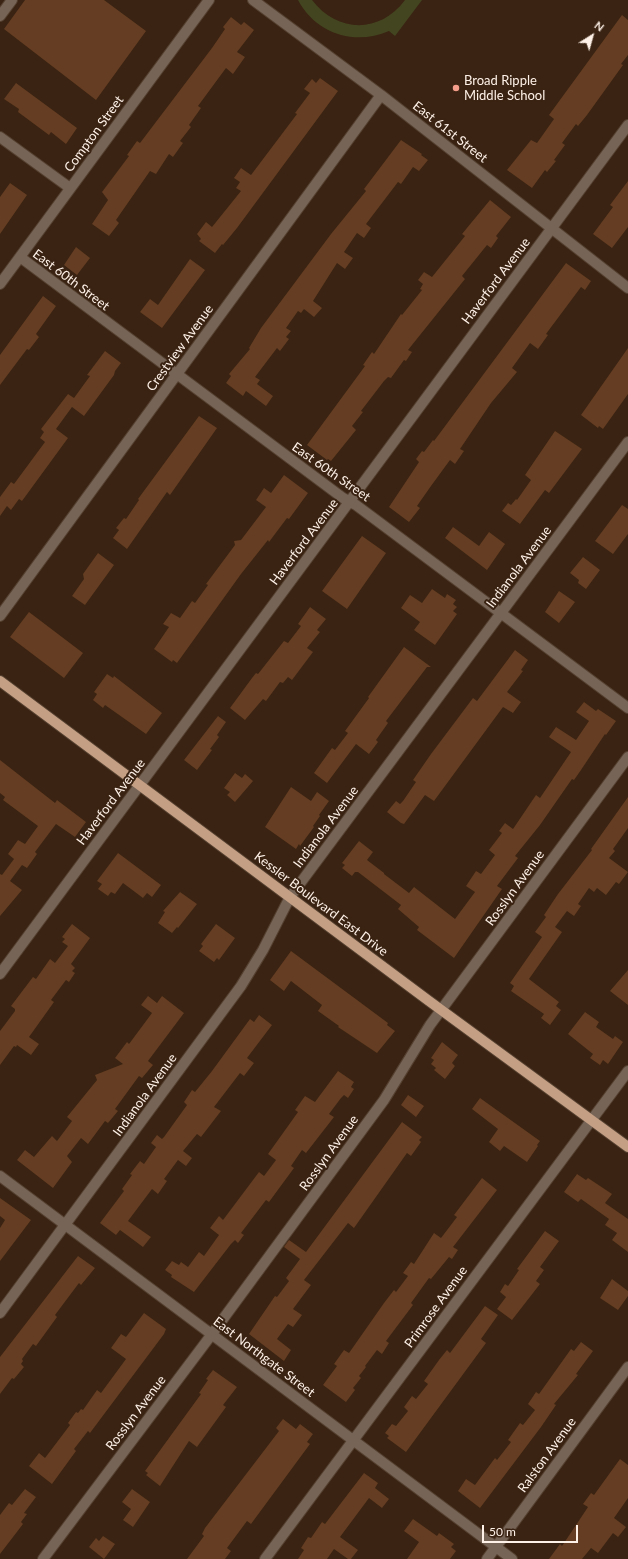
<!DOCTYPE html>
<style>
body{margin:0}
#map{position:relative;width:628px;height:1559px;overflow:hidden;background:#3a2312;font-family:Lato,sans-serif}
canvas{display:block}
.north{position:absolute;left:572px;top:16px;width:40px;height:40px;-webkit-text-stroke:3px #3a2312;paint-order:stroke;rotate:37deg;font-size:11px;font-weight:700;line-height:16px;text-align:center;color:#fef1e8}
.north::after{content:'';display:block;margin:auto;width:14px;height:18px;background:#fef1e8;clip-path:polygon(50% 0,100% 100%,50% 72%,0 100%)}
.scale{position:absolute;left:482px;top:1525px;width:96px;height:18px;box-sizing:border-box;border:2px solid #fef1e8;border-top:0;padding-left:5px;font-size:12px;line-height:14px;white-space:nowrap;color:#fef1e8;-webkit-text-stroke:3px #3a2312;paint-order:stroke}
</style>
<div id="map">
<canvas width="628" height="1559"></canvas>
<div class="north">N</div>
<div class="scale">50 m</div>
</div>
<script>
const ctx = document.querySelector('canvas').getContext('2d');
ctx.lineJoin = 'round';
function fillPath(path, color) { ctx.fillStyle = color; ctx.fill(path, 'evenodd'); }
function trace(path, color, width, dash) { ctx.strokeStyle = color; ctx.lineWidth = width; ctx.lineCap = dash ? 'butt' : 'round'; ctx.setLineDash(dash || []); ctx.stroke(path); }
function write(font, color, halo, rows, align = 'center') {
  ctx.font = font + ' Lato,sans-serif'; ctx.lineWidth = 4; ctx.setLineDash([]); ctx.textBaseline = 'middle'; ctx.strokeStyle = halo; ctx.fillStyle = color; for (const [text, x, y, turn = 0] of rows) {
    ctx.save(); ctx.translate(x, y); ctx.rotate((+turn || 0) * Math.PI / 180); ctx.textAlign = isNaN(turn) ? turn : align; if (halo) ctx.strokeText(text, 0, 0); ctx.fillText(text, 0, 0); ctx.restore();
  }
}
const green = new Path2D(`
 M298 0H312C337 33 380 34 405 0H422L395 36 389 31C355 46 316 34 298 0Z`);
const building = new Path2D(`
 M25 0H104L146 31 96 100 4 29Z
 M622 15 628 20V55L621 64 623 65 587 115 578 126 576 124 562 143 565 145 554 160 556 161 547 172 545 170 532 188 507 170 531 140 537 143 554 119 549 115Z
 M231 17 241 25 244 22 254 30 237 52 245 57 233 74 226 68 198 106 201 108 189 125 191 127 180 141 183 143 173 157 169 154 156 174 150 171 116 220 119 223 109 236 92 224 108 200 102 192 129 156 127 155 137 141 140 143 212 48 225 29 223 27Z
 M320 78 338 91 237 228 223 245 222 244 215 253 199 241 201 239 197 234 206 222 212 227 241 191 236 188 240 182 234 178 241 168 251 175 297 114 295 113 310 93 304 89 312 79 316 83Z
 M16 83 77 128 66 144 51 132 49 135 18 112 19 109 4 99Z
 M401 140 422 154 421 155 428 160 419 171 413 167 401 184 398 182 366 224 371 228 364 238 357 233 344 252 353 258 345 269 337 263 313 301 322 308 314 317 304 309 301 313 298 311 286 328 291 331 286 337 289 339 280 351 277 348 255 377 260 380 257 384 273 396 266 406 246 391 243 396 226 383 231 376 229 374 250 349 249 348 261 328 331 234 366 191 364 189Z
 M628 181V227L612 248 593 234 613 207 610 205Z
 M10 183 27 195 0 234V197Z
 M490 200 511 217 496 236 498 238 491 248 487 245 462 276 465 279 408 350 412 352 406 361 404 360 391 378 388 377 384 381 361 411 363 412 352 426 356 430 331 461 328 459 327 460 307 445 365 366 363 365 372 352 374 354 401 314 402 315 422 290 420 289 423 284 418 280 424 272 432 277 465 236 462 234Z
 M76 247 90 258 77 275 64 265Z
 M190 259 205 270 162 328 140 312 150 299 158 305Z
 M566 263 591 281 585 290 581 287 546 334 548 335 538 349 530 343 512 368 517 372 491 403 460 449 464 451 455 464 450 460 431 486 417 506 420 508 409 522 389 507 419 462 416 459 422 451 424 452 433 440 434 441Z
 M43 296 56 306 36 334 39 337 29 350 27 349 0 385V355Z
 M628 348V394L603 429 599 426 598 428 581 415Z
 M105 351 121 363 115 371 114 375 84 416 72 407 56 429 68 438 22 501 19 499 11 510 7 506 0 516V497L11 482 14 484 45 442 40 438 44 432 41 429 68 394 74 398 90 376 87 375Z
 M199 416 217 428 170 495 167 492 127 549 113 538 119 530 116 528 124 518 126 519 139 500 138 499Z
 M555 431 582 449 549 493 545 490 520 524 502 511 508 503 511 505 516 499 517 500 531 480 525 475Z
 M284 475 308 493 289 519 287 518 269 542 268 540 241 574 177 663 173 660 172 662 154 649 169 627 163 624 171 613 180 618 192 601 195 603 208 585 206 584 235 545 234 541 241 540 266 507 256 500 264 488 271 493Z
 M622 505 628 509V534L613 554 595 541Z
 M453 527 479 546 489 532 505 544 487 570 445 538Z
 M362 536 386 553 347 609 322 591Z
 M98 553 114 565 85 605 72 596 84 579 83 574Z
 M583 557 600 570 586 589 578 583 579 580 570 573Z
 M432 589 445 598 447 594 456 600 453 604 457 607 453 611 457 614 435 645 414 630 420 622 401 608 410 595 422 603Z
 M559 591 575 602 559 623 545 612Z
 M310 607 326 619 317 630 320 632 307 648 313 652 292 680 288 677 283 683 280 682 266 701 263 699 245 720 230 708 252 678 256 673 258 674 284 641 288 643 301 626 298 624Z
 M29 612 83 653 64 678 10 637Z
 M404 647 431 667H427L386 721 388 723 376 740 378 742 369 754 356 744 327 783 314 773 332 748 335 750 348 733 345 731 369 698 368 697Z
 M515 650 528 660 521 670 523 671 507 692 521 702 513 713 503 707 434 801 425 795 404 824 401 823 387 812 396 801 400 804 403 801 416 782 413 780 431 754 473 698 477 701Z
 M107 674 113 678 114 676 162 713 146 734 105 705 103 708 93 700 97 694 94 692Z
 M584 702 596 711 598 709 616 721 606 735 605 734 581 770 574 780 572 779 540 825 515 856 518 858 497 886 502 889 454 958 417 930 419 927 398 909 401 905 358 872H355L352 876 342 868 345 865 342 863 359 841 373 852 367 860 384 873V874L409 893 414 887 455 919 475 892 466 886 476 871 481 874 495 855 489 850 502 833 499 831 505 823 513 829 536 795 540 798 571 752 549 737 556 727 576 740 589 721 576 712Z
 M218 716 226 722 217 735 219 737 210 749 212 750 197 770 184 760Z
 M0 760 55 803 57 800 86 822 75 837 56 824 35 852 37 854 27 868 22 865 10 881 22 890 0 916V874L2 875 14 859 8 854 18 840 25 844 38 826 3 800 5 797 0 793Z
 M235 773 242 778 245 774 253 781 235 802 227 795 230 792 224 788Z
 M291 787 311 801 317 792 329 801 319 815 320 816 313 826 314 827 300 846 299 844 296 849 265 827Z
 M628 797V828L613 849 615 851 609 858 628 872 619 884 616 882 606 895 597 888 594 892 589 888 578 904 581 906 574 916 567 911 555 927 562 932 529 979 559 1002 556 1006 561 1010 550 1025 541 1018 544 1014 511 991 514 986 510 983 542 937 535 932 546 917 544 915 558 894 592 850 591 849Z
 M118 853 161 885 152 897 147 893 143 898 123 883 115 894 111 892 108 896 98 889 102 884 97 881Z
 M180 892 197 904 178 928 177 927 172 933 158 923 165 912 163 911Z
 M72 924 90 938 71 964 75 968 72 971 75 973 69 982 66 980 51 1000 54 1002 29 1037 39 1044 31 1055 17 1045 16 1047 14 1046 0 1065V1031L15 1011V1009L11 1006 33 977 36 979 50 959 55 963 68 946 62 942 65 939 62 937Z
 M216 924 235 938 219 960 217 958 214 962 199 951 203 946 201 944Z
 M291 951 388 1023 387 1025 395 1031 377 1053 338 1027 339 1026 318 1011 322 1005 291 981 284 991 270 980Z
 M628 970V1005L610 991Z
 M148 996 157 1003 162 996 184 1013 148 1061 153 1065 142 1078 139 1076 115 1109 118 1111 108 1123 105 1121 88 1144 81 1138 67 1156 72 1162 53 1188 17 1160 25 1150 34 1157 52 1136 57 1141 72 1121 67 1117 97 1080 95 1075 123 1064 115 1058 127 1042 129 1044 152 1013 141 1005Z
 M585 1012 599 1022 596 1027 613 1039 615 1036 623 1042 608 1064 603 1060 600 1065 590 1058 593 1054 568 1034Z
 M259 1015 272 1025 247 1058 254 1063 244 1076 240 1073 214 1107 221 1111 201 1137 197 1134 183 1151 192 1158 186 1166 178 1160 164 1179 167 1181 158 1194 152 1189 128 1221 151 1237 143 1247 120 1230 116 1235 100 1223 124 1191 122 1189 132 1175 130 1174 140 1161 144 1164 156 1147 151 1143 157 1135 162 1139 164 1137 187 1105 184 1102 192 1090 195 1092 212 1071 250 1019 254 1022Z
 M442 1042 458 1055 452 1063 455 1066 445 1079 434 1070 436 1068 431 1064 434 1060 431 1058Z
 M338 1071 354 1082 351 1087 354 1089 348 1098 344 1095 341 1098 329 1114 334 1117 306 1153 302 1150 291 1166 294 1168 269 1202 266 1200 241 1233 244 1235 238 1243 235 1240 231 1244 194 1292 171 1277 172 1275 165 1270 172 1261 179 1265 181 1262 188 1267 199 1252 204 1256 219 1235 210 1228 219 1216 223 1220 259 1172 264 1176 276 1160 268 1154 298 1112 295 1110 305 1096 315 1102Z
 M408 1095 424 1106 416 1117 401 1105Z
 M480 1098 540 1141 537 1145 538 1146 527 1162 504 1146 500 1151 489 1142 498 1129 472 1109Z
 M402 1122 422 1137 419 1140 421 1142 411 1156 407 1153 354 1228 348 1223 304 1280 311 1285 293 1309 302 1315 293 1327 288 1324 277 1339 291 1350 284 1361 249 1334 275 1296 277 1297 289 1281 286 1278 300 1259 284 1247 289 1240 306 1252Z
 M577 1174 586 1180 588 1178 612 1194 605 1203 628 1219V1252L612 1240 617 1233 605 1225 609 1219 581 1199 578 1202 564 1192Z
 M482 1178 497 1190 453 1247 458 1250 452 1259 449 1257 431 1279 429 1278 411 1303 413 1305 386 1341 389 1343 382 1354 377 1350 365 1366 366 1367 359 1376 361 1378 353 1388 355 1390 346 1402 323 1385 337 1366 334 1364 344 1350 349 1353 384 1303 394 1290 396 1292 408 1276 403 1273 411 1262 414 1264 434 1233 441 1238 457 1217 454 1215Z
 M0 1198 31 1220 0 1261V1228L5 1220 0 1216Z
 M545 1231 559 1241 540 1267 544 1270 536 1281 540 1284 512 1320 497 1309 506 1297 500 1292 505 1284 508 1286 519 1270 517 1269Z
 M78 1256 95 1268 81 1285 79 1283 55 1315 57 1317 36 1346 33 1344 22 1359 23 1361 21 1364 24 1367 14 1379 12 1378 0 1394V1357Z
 M612 1279 628 1291V1296L618 1310 600 1298Z
 M485 1306 498 1315 481 1339 486 1343 406 1452 387 1438 389 1436 385 1433 392 1424 396 1426 408 1411 404 1407 412 1396 416 1399 428 1384 424 1381 439 1360 447 1350 450 1353Z
 M144 1313 166 1329 164 1334 90 1433 88 1431 74 1449 76 1451 52 1484 29 1466 39 1453 45 1458 70 1425 68 1423 76 1412 78 1413 81 1409 83 1410 97 1390 101 1393 126 1359 111 1348 121 1334 126 1337Z
 M581 1342 593 1351 576 1374 578 1375 554 1404 556 1405 541 1427 480 1508 458 1491 466 1479 475 1485 495 1458 497 1460 511 1442 508 1440 520 1423 523 1425 535 1410 528 1404 536 1392 539 1394 571 1349 574 1351Z
 M213 1370 237 1387 223 1405 226 1407 197 1447 189 1441 160 1486 146 1475 148 1473 145 1471 201 1394 199 1393 208 1380 206 1379Z
 M283 1419 296 1429 300 1424 313 1434 307 1442 310 1444 251 1524 247 1521 227 1548 231 1551 225 1559H187L204 1536 202 1534 205 1528 279 1431 276 1428Z
 M620 1459 628 1465V1498L614 1518 626 1527 618 1537 613 1533 598 1553 591 1548 582 1559H549L560 1544 562 1546 588 1507 583 1504 591 1493 594 1495Z
 M364 1473 378 1483 375 1488 389 1499 382 1508 369 1498 340 1537 358 1550 351 1559H348L334 1549 327 1559H298L304 1550 301 1548 308 1537 311 1538 322 1522 325 1524Z
 M25 1489 36 1497 24 1513 27 1514 21 1522 23 1524 0 1554V1515L9 1503 12 1505Z
 M132 1489 150 1502 133 1527 123 1520 131 1509 122 1502Z
 M413 1519 437 1536 439 1533 454 1544 451 1547 456 1551 450 1559H407L419 1542 404 1531Z
 M103 1536 115 1544 104 1559 89 1547 96 1538 99 1541Z`);
const minor = new Path2D(`
 M253 0 381 95 628 288
 M0 16 12 0
 M0 137 70 188
 M20 257 343 498 356 505 628 708
 M0 284 209 0
 M0 616 381 95
 M0 974 628 125
 M0 1176 512 1559
 M0 1313 241 986 263 950 290 897 628 442
 M43 1559 212 1334 384 1100 430 1025 628 757
 M265 1559 628 1071
 M487 1559 628 1367`);
const major = new Path2D(`
 M0 681 429 1001 628 1147`);
const markers = [
 [456,88,4,"#f49d8b"]
];
const poiNames = [
 ["Broad Ripple",464,81],
 ["Middle School",464,96]
];
const streetNames = [
 ["East 61st Street",450,132,38],
 ["Compton Street",94,134,-54],
 ["East 60th Street",71,280,37],
 ["Haverford Avenue",496,281,-53],
 ["Crestview Avenue",180,348,-54],
 ["East 60th Street",331,472,35],
 ["Haverford Avenue",304,542,-53],
 ["Indianola Avenue",519,567,-53],
 ["Haverford Avenue",111,802,-53],
 ["Indianola Avenue",326,827,-53],
 ["Rosslyn Avenue",515,888,-54],
 ["Kessler Boulevard East Drive",321,904,37],
 ["Indianola Avenue",145,1095,-54],
 ["Rosslyn Avenue",329,1153,-54],
 ["Primrose Avenue",436,1307,-54],
 ["East Northgate Street",264,1357,37],
 ["Rosslyn Avenue",136,1413,-53],
 ["Ralston Avenue",547,1455,-54]
];
fillPath(green, '#434521');
fillPath(building, '#643d22');
trace(minor, '#554030', 12);
trace(major, '#554030', 12);
trace(minor, '#766457', 10);
trace(major, '#c49f84', 10);
for (const [x, y, r, color] of markers) { const dot = new Path2D(); dot.arc(x, y, r, 0, 2 * Math.PI); ctx.fillStyle = color; ctx.fill(dot); trace(dot, '#3a2312', 1.5); }
write('13px', '#fef1e8', '#3a2312', poiNames, 'left');
write('13px', '#fef1e8', '#3a2312', streetNames);
</script>
